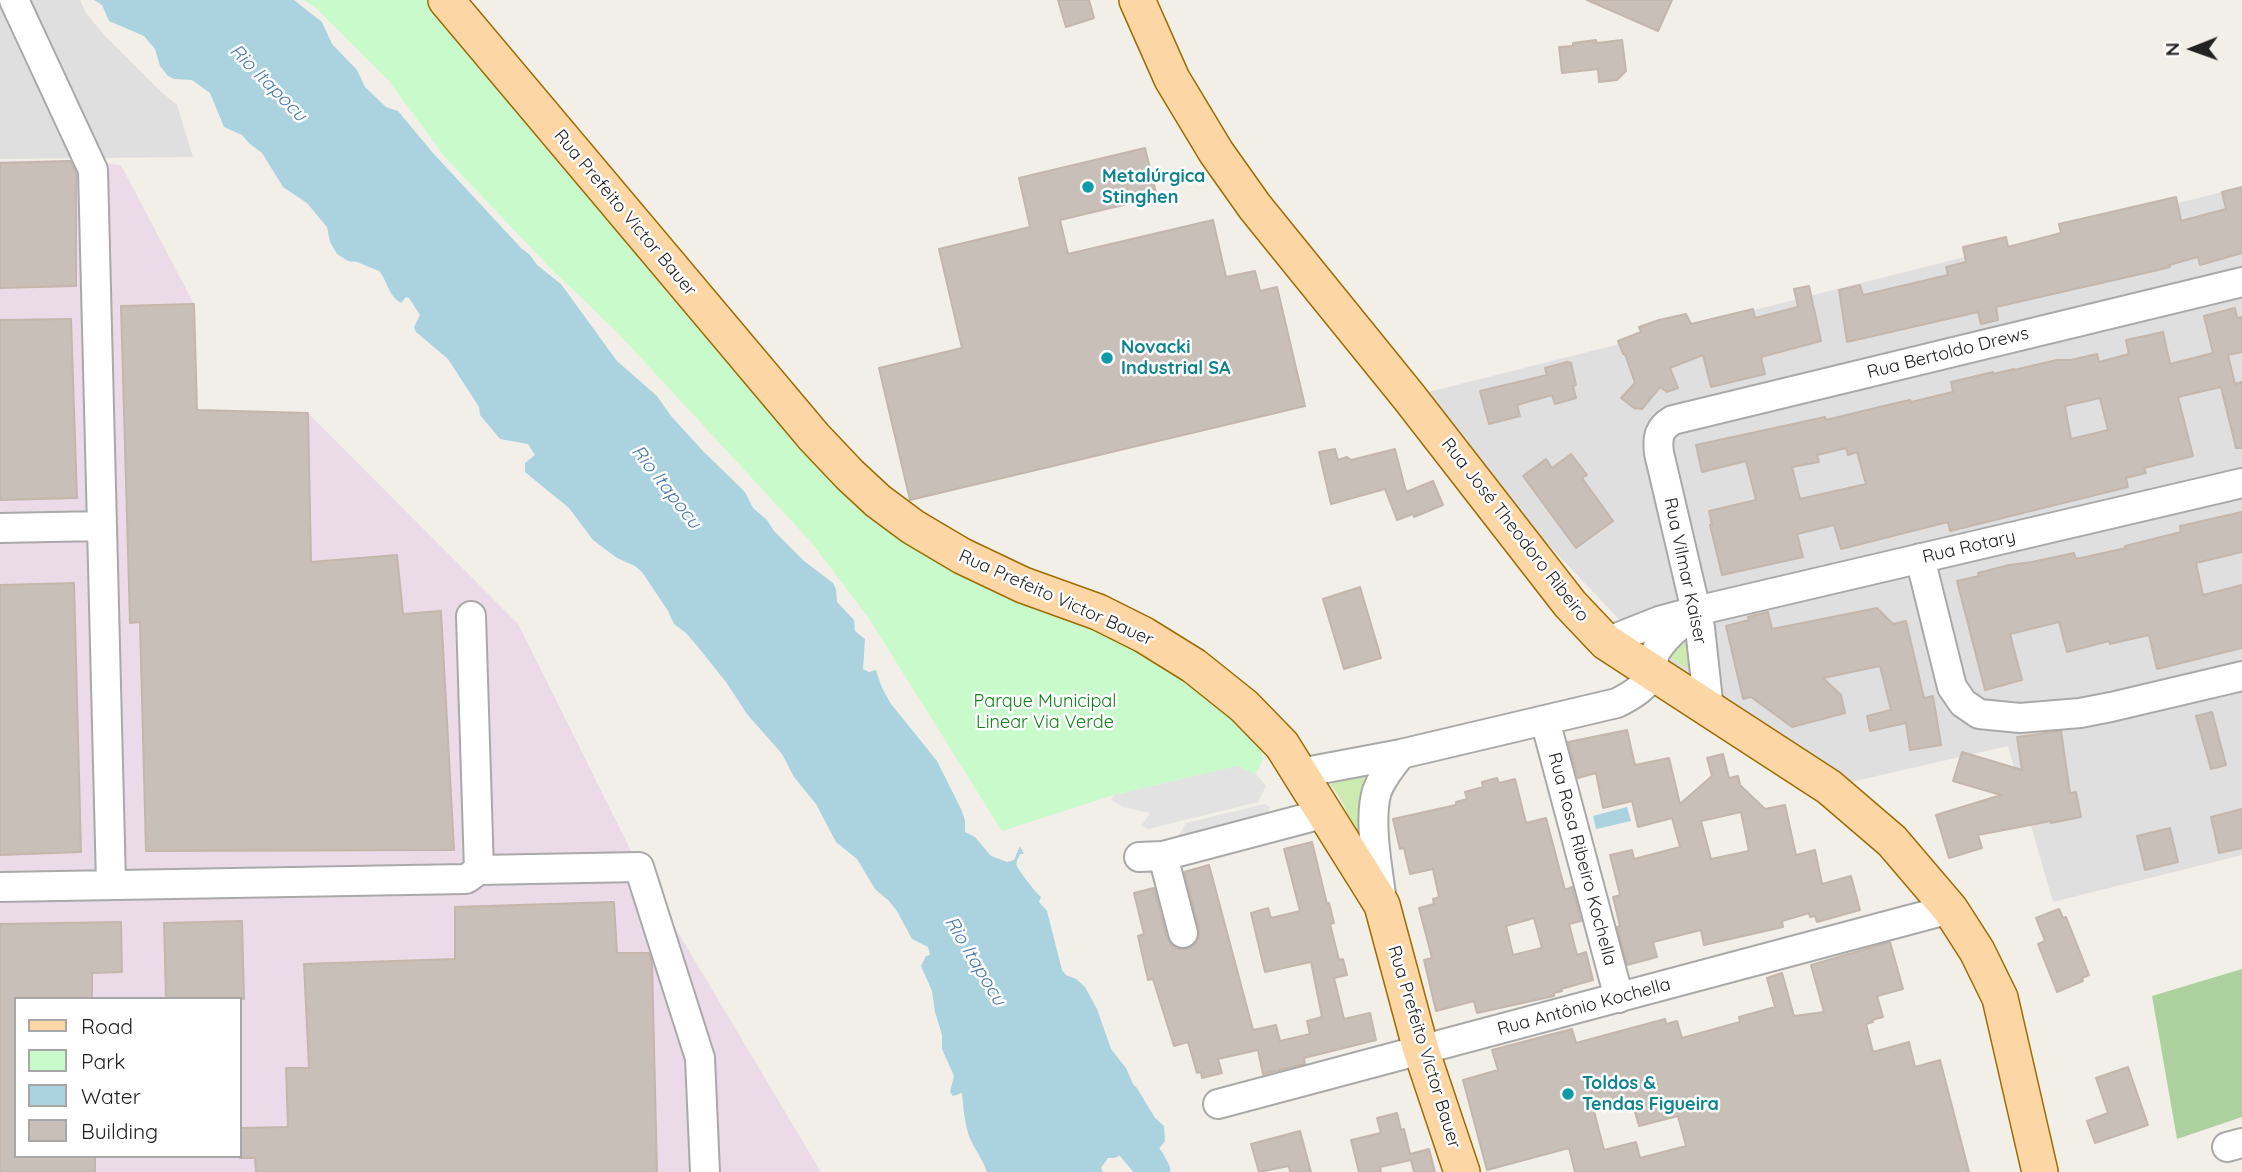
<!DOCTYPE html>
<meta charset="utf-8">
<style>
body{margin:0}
#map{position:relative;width:2242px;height:1172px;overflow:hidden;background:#f2efe9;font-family:Quicksand,sans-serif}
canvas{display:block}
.legend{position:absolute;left:14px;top:997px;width:228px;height:161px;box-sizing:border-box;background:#fff;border:2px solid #a7a7a7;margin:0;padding:9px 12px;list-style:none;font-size:21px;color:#222}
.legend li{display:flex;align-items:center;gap:14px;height:35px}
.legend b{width:35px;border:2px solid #a7a7a7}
.north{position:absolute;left:2158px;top:14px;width:70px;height:70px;-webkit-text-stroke:5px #fff;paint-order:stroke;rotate:269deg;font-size:19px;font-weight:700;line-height:28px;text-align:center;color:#222}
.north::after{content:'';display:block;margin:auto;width:24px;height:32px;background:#222;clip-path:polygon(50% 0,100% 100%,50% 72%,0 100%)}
</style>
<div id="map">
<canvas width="2242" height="1172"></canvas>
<ul class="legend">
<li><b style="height:9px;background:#fcd6a4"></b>Road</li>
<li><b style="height:19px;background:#c8facc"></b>Park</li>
<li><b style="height:19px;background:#aad3df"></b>Water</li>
<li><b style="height:19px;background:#c7bfb8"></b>Building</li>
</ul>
<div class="north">N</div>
</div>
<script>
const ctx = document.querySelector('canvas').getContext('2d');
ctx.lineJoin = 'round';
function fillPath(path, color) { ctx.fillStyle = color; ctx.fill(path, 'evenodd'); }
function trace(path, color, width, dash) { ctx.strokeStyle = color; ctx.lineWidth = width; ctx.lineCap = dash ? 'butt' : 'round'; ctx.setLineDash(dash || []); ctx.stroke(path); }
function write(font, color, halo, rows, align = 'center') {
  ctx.font = font + ' Quicksand,sans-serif'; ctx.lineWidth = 5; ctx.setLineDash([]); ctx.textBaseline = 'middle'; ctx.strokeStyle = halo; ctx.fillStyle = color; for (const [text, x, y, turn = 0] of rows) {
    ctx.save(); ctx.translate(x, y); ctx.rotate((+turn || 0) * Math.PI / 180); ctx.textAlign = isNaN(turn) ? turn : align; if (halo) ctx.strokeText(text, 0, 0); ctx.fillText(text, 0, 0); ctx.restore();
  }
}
const residential = new Path2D(`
 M0 0H80L86 13 104 35 159 90 177 105 193 157 0 159Z
 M2242 187V855L2053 902 2008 746 1829 787 1646 648 1409 397Z`);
const industrial = new Path2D(`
 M75 160 121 165 194 304 197 410 308 413 518 624 639 867 821 1172H0V161ZM16 999H240V1156H16Z`);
const grass = new Path2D(`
 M1682 639 1693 644 1698 675 1660 651Z
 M1368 775 1369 778 1361 841 1341 800 1330 784Z`);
const forest = new Path2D(`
 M2242 969V1117L2177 1139 2152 996Z`);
const park = new Path2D(`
 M304 0H429L798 437 1136 644 1229 713 1261 748 1263 759 1256 774 1238 766 1114 795 1002 831 868 617 811 542 616 331 553 271 445 157 389 81 315 7Z`);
const parking = new Path2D(`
 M1238 766 1256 774 1266 786 1258 802 1148 829 1141 826 1150 813 1123 807 1111 800 1114 795Z
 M1265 804 1270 807 1264 820 1174 843 1186 823Z`);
const water = new Path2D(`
 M94 0H294L322 22 332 44 357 70 365 87 386 107 398 111 433 153 521 248 530 255 537 265 561 284 617 361 657 396 671 416 703 451 745 492 753 508 767 520 774 531 804 561 833 583 836 589 837 602 854 620 855 631 865 639 863 669 869 672 876 670 882 688 891 704 937 761 961 809 965 820V832L975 837 991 856 1007 862 1014 860 1020 846 1024 854H1020C1019 857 1015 862 1017 866 1019 871 1036 893 1041 897L1039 902 1047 911 1062 970 1066 975 1076 979 1085 987 1097 1009 1111 1049 1126 1068 1133 1084 1137 1088 1155 1118 1164 1126 1165 1141 1155 1154 1130 1150 1115 1158H1108L1101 1168 1103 1172H987C982 1157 970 1144 967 1129 964 1118 963 1105 962 1093L953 1096 950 1092 954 1076 942 1049V1035L935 1012 932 991 921 966 926 956 930 955 928 947 912 939 897 911 889 901 875 889 857 859 836 842 816 804 794 777 782 754 747 714 726 682 698 647 686 633 674 624 668 611 642 572 635 566 617 558 593 540 569 508 525 472V463L535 455 528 444 500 439 480 415 479 407 448 359 416 332 414 327 420 315 409 298 406 297 401 303C388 295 388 282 379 271L357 262 348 261 337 254 330 242 327 227 307 203 283 187 262 153 250 144 242 135 224 127 210 93 192 80 174 79 168 76 160 66 155 49 144 36 109 21 102 5Z
 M1627 807 1631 821 1596 829 1593 816Z`);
const river = new Path2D(`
 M1110 1117 1147 1161 1153 1172`);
const building = new Path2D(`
 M1058 0H1089L1094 18 1066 27Z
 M1587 0H1672L1658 31Z
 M1596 40 1597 43 1622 40 1626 71 1617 80 1599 82 1598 69 1562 73 1559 47 1573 46V43Z
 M1145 148 1157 197 1060 220 1068 254 1213 220 1226 277 1255 271 1260 291 1277 287 1305 406 910 500 879 368 962 348 939 249 1030 227 1019 178Z
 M70 161 76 172V286L0 288V163Z
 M2242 187V253L2200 265 2198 257 2169 265 2170 267 2158 270 1996 307 1998 320 1981 324 1978 312 1847 342 1839 290 1860 285 1863 295 1948 275 1946 267 1966 262 1963 247 2006 237 2008 247 2061 233 2059 224 2176 197 2181 221 2226 209 2222 192Z
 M1809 286 1821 341 1761 357 1765 374 1711 387 1703 355 1670 368 1678 388 1667 392 1660 387 1642 409 1634 408 1621 398 1635 383 1625 354H1623L1618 341 1641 332 1639 327 1659 320 1686 314 1691 324 1753 309 1755 318 1798 307 1794 289Z
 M194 304 197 410 308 413 311 562 397 555 403 614 441 611 454 850 146 851 140 622 130 623 121 306Z
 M2235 308 2237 318 2242 317V352L2228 355 2235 384 2242 382V448H2236L2221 387 2178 397 2193 456 2144 468 2146 473 2126 478 2128 487 1950 531 1948 522 1841 549 1834 525 1797 534 1803 557 1722 575 1710 525H1712L1709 511 1756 500 1746 461 1702 472 1696 445 1825 417 1826 420 1896 403 1910 400 1911 402 1953 392 1951 382 1993 372V374L2014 369V370L2057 360H2071L2097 354 2099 362 2129 354 2126 340 2163 332 2170 364 2213 353 2204 316ZM2100 398 2108 430 2071 439 2065 406ZM1846 448 1848 455 1857 452 1866 484 1800 499 1792 467 1819 462 1817 455Z
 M71 319 77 498 0 500V320Z
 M1567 362 1571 363 1576 385 1573 386 1576 398 1555 404 1552 395 1517 405 1520 416 1489 424 1480 391 1547 375 1545 368Z
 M1335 449 1338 460 1347 457 1351 460 1395 449 1406 492 1433 481 1443 505 1414 517 1413 514 1397 520 1385 489 1331 504 1319 452Z
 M1571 454 1587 475 1582 478 1613 521 1576 548 1523 476 1546 459 1552 468Z
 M2242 512V552L2196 563 2203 595 2242 585V648L2157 669 2149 635 2110 644 2109 641 2067 652 2059 622 2010 634 2022 680 1985 690 1957 581 1979 576 1978 573 2009 565 2032 562 2074 553 2076 559 2126 548 2125 546 2181 532 2180 526Z
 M74 583 81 852 0 855V585Z
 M1360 587 1381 658 1344 669 1323 599Z
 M1877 608 1893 624 1906 621 1924 698 1933 696 1941 745 1910 750 1906 723 1870 731 1867 716 1891 710 1880 666 1823 678 1841 695 1845 713 1792 727 1751 697 1743 699 1726 626 1749 620 1748 617 1768 612 1772 629Z
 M2212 712 2226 765 2211 769 2196 716Z
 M1627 730 1635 765 1669 758 1680 804 1712 776 1707 758 1723 754 1729 778 1738 776 1740 785 1765 809 1785 805 1796 855 1815 850 1822 884 1851 876 1860 910 1817 922 1815 916 1810 917 1809 913 1782 921 1783 927 1704 945 1701 930 1653 942 1657 957 1627 965 1617 927 1620 926 1613 897 1620 895 1610 855 1632 850 1634 859 1680 847 1672 818 1638 827 1632 801 1603 808 1596 773 1578 778 1568 742ZM1741 812 1749 851 1711 859 1701 821Z
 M2061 731 2070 793 2076 792 2081 817 2051 823V821L1978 835 1982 848 1949 858 1936 815 2001 795 1953 781 1962 752 2022 770 2017 737Z
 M1497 778 1499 783 1515 779 1526 823 1546 818 1565 890 1572 887 1581 921 1569 924 1577 955 1586 952 1593 980 1561 989 1562 991 1554 993V996L1477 1013 1474 1001 1436 1011 1424 960 1432 958 1419 908 1434 904 1433 899 1439 897 1433 869 1410 874 1404 848 1400 849 1393 819 1456 805V802L1467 799 1465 792 1483 787 1482 782ZM1534 918 1542 948 1513 955 1506 926Z
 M2242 809V848L2219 853 2211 817Z
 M2170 828 2178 862 2145 870 2137 836Z
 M1312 842 1327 904 1329 903 1334 923 1330 924 1339 960 1343 959 1347 975 1334 978 1344 1019 1370 1013 1376 1040 1304 1058 1305 1064 1263 1074 1258 1050 1218 1059 1222 1073 1202 1078 1201 1072 1197 1073 1188 1042 1174 1046 1153 979 1148 980 1138 936 1144 934 1134 893 1154 888 1167 938 1172 945 1178 949H1188L1195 944 1199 937V929L1184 872 1209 865 1253 1030 1276 1025 1280 1041 1310 1034 1307 1021 1322 1017 1311 962 1265 972 1251 913 1268 908 1271 918 1300 911 1284 849Z
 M614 902 617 953H649L652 963 657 1172H256L255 1158H240V1128L288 1127 286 1068H309L304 964 455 959V907Z
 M2059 909 2063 918 2066 917 2089 975 2082 978 2083 981 2057 992 2038 944 2045 941 2036 918Z
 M242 921 244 999H166L164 923Z
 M121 922 122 972 92 973V999H16V1156H95V1172H0V924Z
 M1890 942 1903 989 1877 996 1883 1017 1872 1020 1873 1022 1866 1024 1873 1052 1909 1042 1915 1067 1940 1060 1969 1172H1575L1569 1148 1487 1170 1463 1080 1498 1070 1492 1050 1572 1029 1576 1043 1665 1019 1666 1024 1677 1021 1682 1038 1740 1022 1739 1017 1775 1007 1767 978 1782 973 1794 1016 1824 1012 1811 965ZM1632 1101 1639 1126 1678 1116 1686 1146 1640 1158 1636 1142 1604 1150 1594 1111Z
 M2128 1067 2148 1125 2095 1143 2087 1121 2108 1113 2096 1078Z
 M1397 1113 1401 1130 1404 1129 1410 1154 1429 1149 1435 1172H1414L1411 1160 1380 1167 1381 1172H1359L1351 1140 1381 1133 1377 1118Z
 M1300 1131 1311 1172H1290L1289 1166 1259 1172 1251 1144Z`);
const minor = new Path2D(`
 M14 0 93 170 111 883
 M0 528 102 526
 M1920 558 1952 687 1963 703 1979 714 2020 718 2080 713 2111 707 2242 676
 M1606 642 1659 621 1696 611 2242 483
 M1709 710 1700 628 1659 453C1657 437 1659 428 1673 420L2242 282
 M1545 720 1619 998
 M1300 773 1401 754 1617 703C1631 696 1649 686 1653 670 1654 664 1653 659 1655 653 1664 637 1680 625 1694 613
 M1163 856 1183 933
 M1139 857 1163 856 1326 813
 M479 870 639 867 700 1058 705 1172
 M0 887 466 879 479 870 471 616
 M1382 901C1378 871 1368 820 1377 791 1382 777 1392 766 1401 754
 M1218 1104 1950 909
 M2227 1147 2242 1143`);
const major = new Path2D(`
 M446 0 814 437 850 475 878 501 913 527 962 556 1023 585 1098 612 1144 635 1194 666 1244 706 1282 745 1382 905 1421 1050 1462 1172
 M1137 0 1172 79 1216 152 1255 207 1409 397 1570 604 1606 642 1829 787 1892 841 1950 909 1977 951 2000 998 2040 1172`);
const markers = [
 [1088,187,7,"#0f9aa8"],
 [1107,358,7,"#0f9aa8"],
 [1568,1094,7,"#0f9aa8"]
];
const cultureNames = [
 ["Metalúrgica",1102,177],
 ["Stinghen",1102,198],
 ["Novacki",1121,348],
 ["Industrial SA",1121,369],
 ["Toldos &",1582,1084],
 ["Tendas Figueira",1582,1105]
];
const streetNames = [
 ["Rua Prefeito Victor Bauer",625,213,50],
 ["Rua Bertoldo Drews",1948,353,-14],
 ["Rua José Theodoro Ribeiro",1515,530,52],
 ["Rua Rotary",1969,547,-13],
 ["Rua Vilmar Kaiser",1685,571,78],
 ["Rua Prefeito Victor Bauer",1056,598,24],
 ["Rua Rosa Ribeiro Kochella",1582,859,75],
 ["Rua Antônio Kochella",1584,1007,-15],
 ["Rua Prefeito Victor Bauer",1424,1047,73]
];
const parkNames = [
 ["Parque Municipal",1045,702],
 ["Linear Via Verde",1045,723]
];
const waterNames = [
 ["Rio Itapocu",268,83,45],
 ["Rio Itapocu",666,487,52],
 ["Rio Itapocu",975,961,59]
];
fillPath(residential, '#e0dfdf');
fillPath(industrial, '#ebdbe8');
fillPath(grass, '#cdebb0');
fillPath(forest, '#add19e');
fillPath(park, '#c8facc');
fillPath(parking, '#e2e2e2');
fillPath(water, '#aad3df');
trace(river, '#aad3df', 35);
fillPath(building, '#c7bfb8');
trace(building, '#c4b6ab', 2);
trace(minor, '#a9a9a9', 32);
trace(major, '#a06b00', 38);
trace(minor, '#fff', 28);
trace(major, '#fcd6a4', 35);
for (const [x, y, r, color] of markers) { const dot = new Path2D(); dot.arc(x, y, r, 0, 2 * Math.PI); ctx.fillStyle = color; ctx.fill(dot); trace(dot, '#fff', 2.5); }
write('bold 18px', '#0d838f', '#fff', cultureNames, 'left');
write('18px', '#222', '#fff', streetNames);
write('18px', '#0c8416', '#fff', parkNames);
write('italic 19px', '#4a7aab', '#fff', waterNames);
</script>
